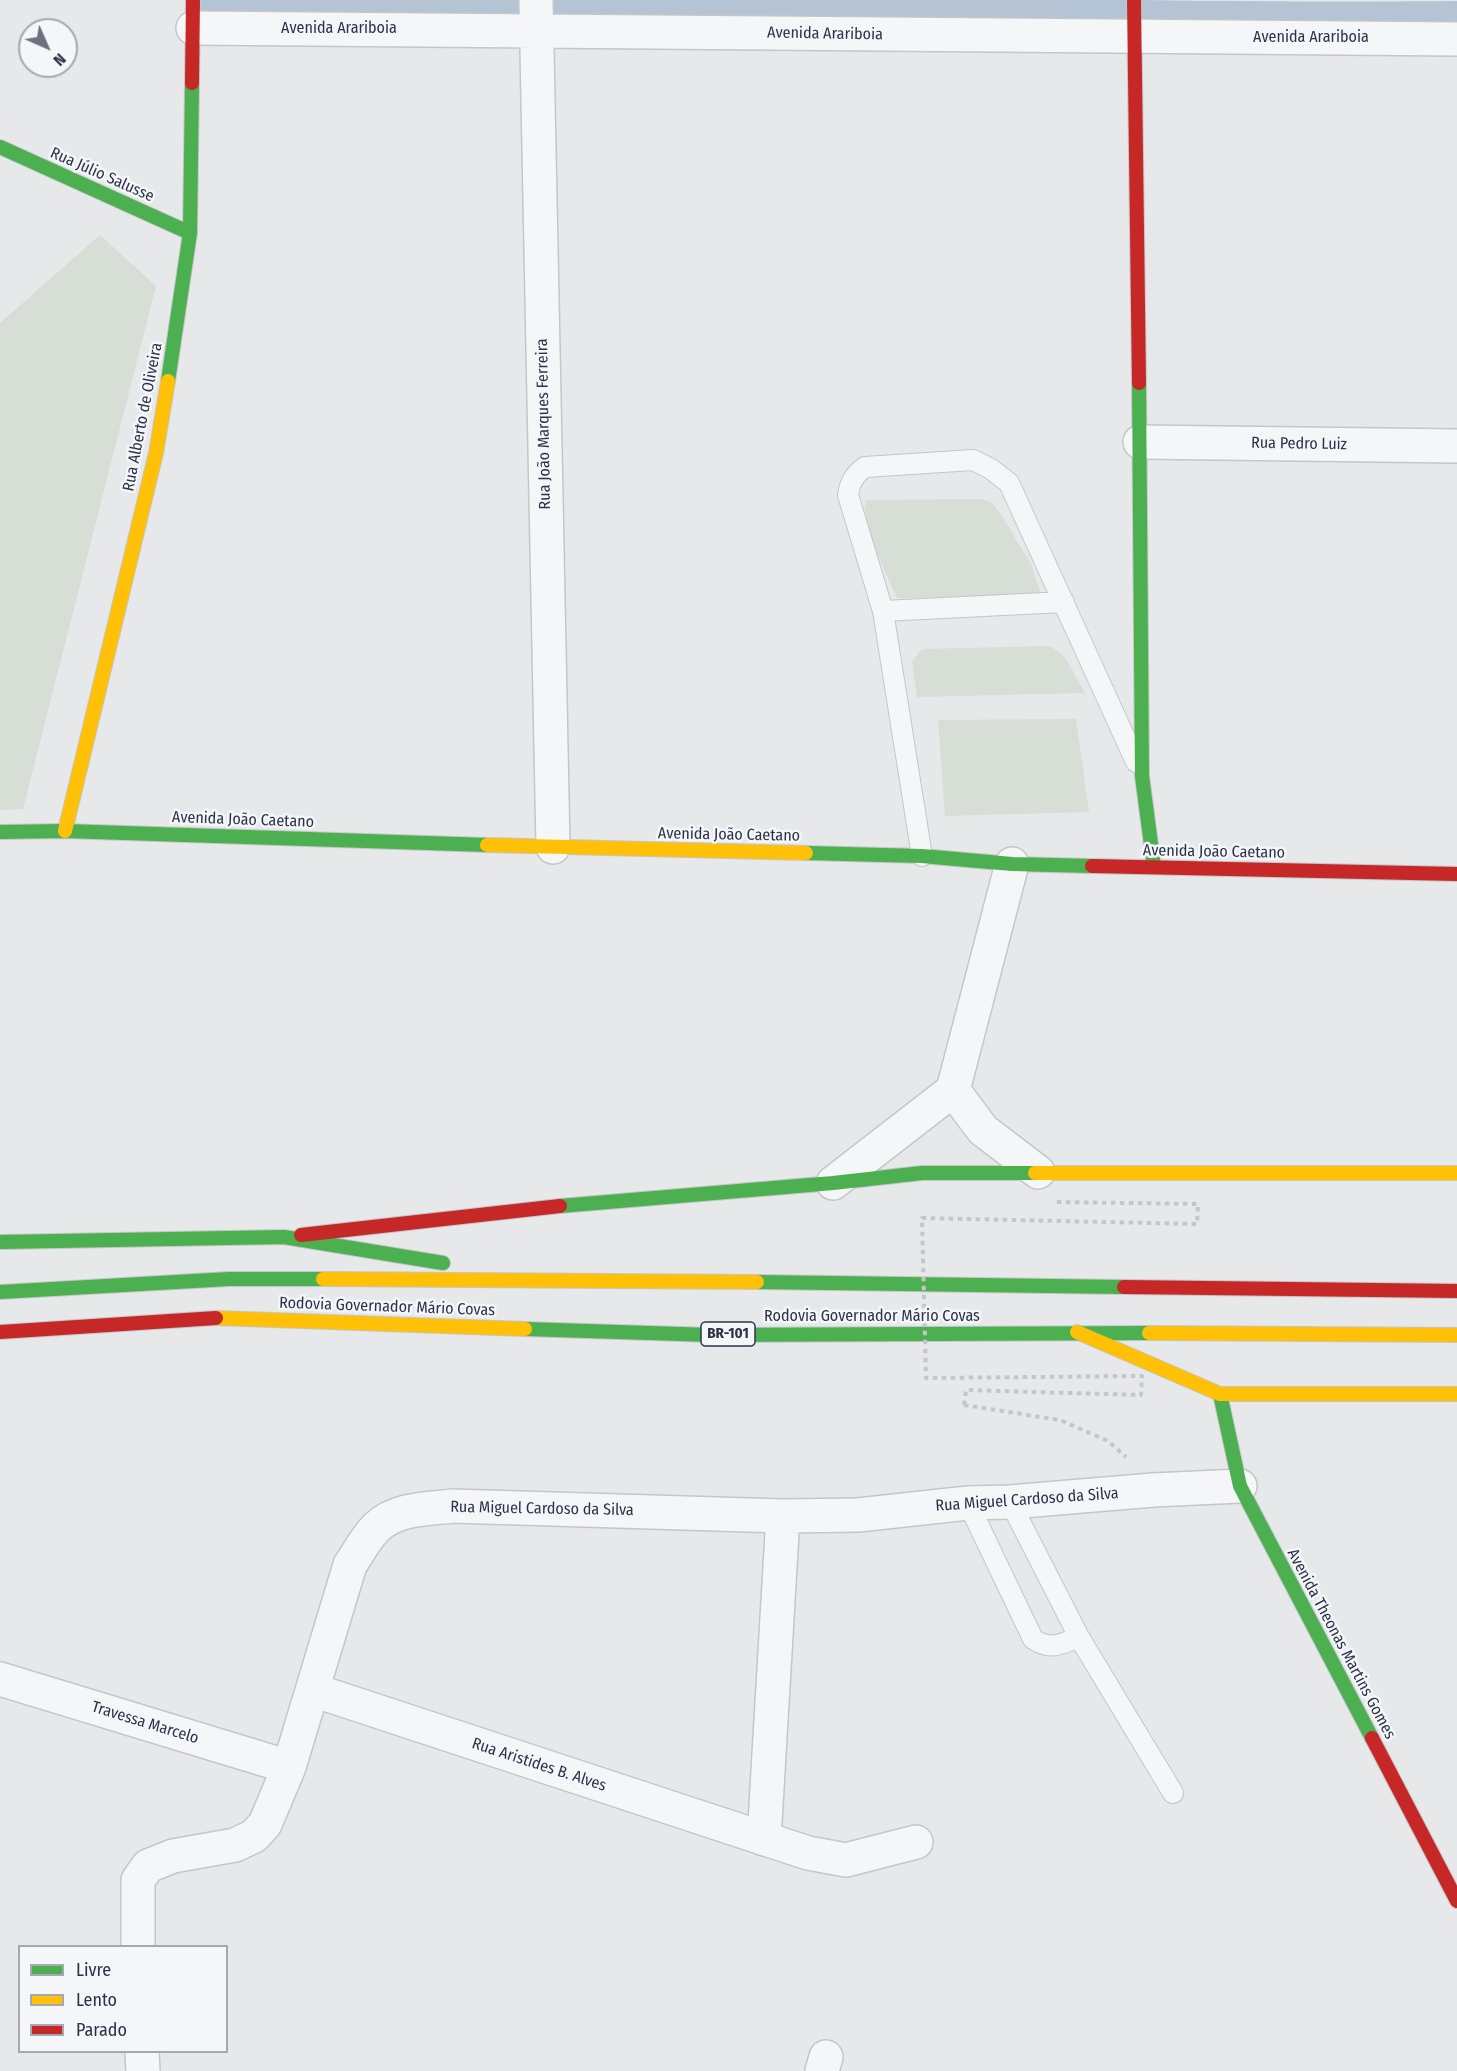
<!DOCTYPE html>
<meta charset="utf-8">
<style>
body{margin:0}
#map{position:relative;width:1457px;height:2071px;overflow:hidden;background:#e6e8ea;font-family:"Fira Sans Condensed",sans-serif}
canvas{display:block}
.legend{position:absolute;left:18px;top:1945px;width:210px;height:108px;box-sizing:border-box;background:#f4f6f9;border:2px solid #a4a8b1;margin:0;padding:8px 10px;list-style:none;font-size:18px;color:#2b3445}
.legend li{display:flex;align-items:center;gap:12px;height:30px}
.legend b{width:30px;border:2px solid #a4a8b1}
.north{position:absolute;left:18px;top:18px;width:60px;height:60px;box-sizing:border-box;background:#f4f6f9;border:2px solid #a4a8b1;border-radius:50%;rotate:135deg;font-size:16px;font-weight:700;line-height:24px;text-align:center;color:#2b3445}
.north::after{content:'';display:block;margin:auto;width:21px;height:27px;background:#6c737f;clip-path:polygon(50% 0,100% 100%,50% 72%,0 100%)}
</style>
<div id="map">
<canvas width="1457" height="2071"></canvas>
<ul class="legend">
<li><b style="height:8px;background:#4caf50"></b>Livre</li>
<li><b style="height:8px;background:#ffc107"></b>Lento</li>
<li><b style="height:8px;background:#c62828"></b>Parado</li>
</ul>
<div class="north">N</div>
</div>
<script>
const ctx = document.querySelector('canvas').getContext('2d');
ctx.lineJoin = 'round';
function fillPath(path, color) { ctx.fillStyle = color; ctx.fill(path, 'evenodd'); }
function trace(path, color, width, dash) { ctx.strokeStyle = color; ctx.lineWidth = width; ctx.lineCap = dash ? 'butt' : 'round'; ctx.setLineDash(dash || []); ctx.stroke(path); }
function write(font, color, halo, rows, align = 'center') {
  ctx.font = font + ' "Fira Sans Condensed",sans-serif'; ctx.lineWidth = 5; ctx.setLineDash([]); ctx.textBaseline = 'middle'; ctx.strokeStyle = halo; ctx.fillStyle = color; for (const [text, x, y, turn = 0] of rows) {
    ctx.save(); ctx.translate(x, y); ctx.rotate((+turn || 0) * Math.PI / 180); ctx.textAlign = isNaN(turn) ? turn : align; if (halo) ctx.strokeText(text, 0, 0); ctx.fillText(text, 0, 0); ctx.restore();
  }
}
const green = new Path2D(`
 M100 235 156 286 23 809 0 810V323Z
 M980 499 991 502 1000 513 1031 564 1042 597 897 598C888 575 859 523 866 500Z
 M1050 646 1064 656 1085 693 917 697 912 661 922 649Z
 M1076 719 1089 812 945 816 938 720Z`);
const canal = new Path2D(`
 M217 5C321 6 425 5 528 6 838 11 1147 22 1457 19`);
const path = new Path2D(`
 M964 1405 1060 1420 1108 1441 1126 1457`);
const lane = new Path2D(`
 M883 611 1064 602
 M922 856 883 611 848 495C850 482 854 475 865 467L973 460 991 469 1009 483 1136 762
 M1010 1502 1079 1637 1173 1793
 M968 1503 1033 1639C1051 1651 1061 1644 1079 1637`);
const street = new Path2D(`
 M536 0 553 847
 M193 28 1457 39
 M1140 442 1457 446
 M953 1090 983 1130 1038 1172
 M833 1183 953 1090 1012 864
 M0 1679 289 1767
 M313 1690 808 1853 846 1860 916 1842
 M764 1839 783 1516
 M138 1946V1880L148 1866 173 1856 235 1845 254 1836 265 1824 289 1767 350 1565C359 1552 366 1537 377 1527 397 1508 428 1509 453 1506L783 1516 858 1515 968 1503 1010 1502 1153 1490 1240 1486
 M142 2052 143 2071
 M822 2071 826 2057`);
const fast = new Path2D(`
 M0 147 190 233
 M168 381 190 233 192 83
 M1139 383 1142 776 1154 867
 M0 832 65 831 487 845
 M806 853 922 856 1012 864 1092 866
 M560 1206 833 1183 922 1173H1035
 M0 1242 284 1237 443 1263
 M757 1282 1124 1287
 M0 1292 229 1279H323
 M525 1329 711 1335 1149 1333
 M1220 1394 1240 1486 1372 1738`);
const slow = new Path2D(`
 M65 831 156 453 168 381
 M487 845 806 853
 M1035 1173H1457
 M323 1279 757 1282
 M216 1318 525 1329
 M1077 1332 1220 1394H1457
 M1149 1333 1457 1335`);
const jam = new Path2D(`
 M1134 0 1139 383
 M192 83 193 0
 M1092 866 1457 874
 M301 1235 560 1206
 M1124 1287 1457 1291
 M0 1332 216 1318
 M1372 1738 1457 1901`);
const pathBridge = new Path2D(`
 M964 1405 966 1390 1141 1395 1142 1376 926 1378 922 1218 1197 1224 1198 1204 1053 1202`);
const shields = [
 [728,1334,54]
];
const shieldNames = [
 ["BR-101",728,1334]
];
const streetNames = [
 ["Avenida Arariboia",339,29],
 ["Avenida Arariboia",825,34,1],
 ["Avenida Arariboia",1311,38],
 ["Rua Júlio Salusse",102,175,24],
 ["Rua Alberto de Oliveira",143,417,-79],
 ["Rua João Marques Ferreira",544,424,-91],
 ["Rua Pedro Luiz",1299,444,1],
 ["Avenida João Caetano",243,820,2],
 ["Avenida João Caetano",729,835,1],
 ["Avenida João Caetano",1214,852,1],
 ["Rodovia Governador Mário Covas",387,1307,2],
 ["Rodovia Governador Mário Covas",872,1317],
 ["Rua Miguel Cardoso da Silva",1027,1500,-4],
 ["Rua Miguel Cardoso da Silva",542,1509,1],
 ["Avenida Theonas Martins Gomes",1341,1644,62],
 ["Travessa Marcelo",145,1723,17],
 ["Rua Aristides B. Alves",539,1765,18]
];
fillPath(green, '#d6ded6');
trace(canal, '#b4c4d5', 36);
trace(lane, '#c4c6c8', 22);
trace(street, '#c4c6c8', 36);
trace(fast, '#c4c6c8', 16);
trace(slow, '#c4c6c8', 16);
trace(jam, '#c4c6c8', 16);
trace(path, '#c5c6ca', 4, [4.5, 4.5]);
trace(lane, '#f5f6f7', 20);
trace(street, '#f5f6f7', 33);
trace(fast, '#4caf50', 14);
trace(slow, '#ffc107', 14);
trace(jam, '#c62828', 14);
trace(pathBridge, '#c5c6ca', 4, [4.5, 4.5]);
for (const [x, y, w] of shields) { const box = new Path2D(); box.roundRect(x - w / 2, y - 12, w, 24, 4.5); ctx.fillStyle = '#f4f6f9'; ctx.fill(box); trace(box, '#2b3445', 1.5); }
write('bold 15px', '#2b3445', null, shieldNames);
write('16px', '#2b3445', '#f4f6f9', streetNames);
</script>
